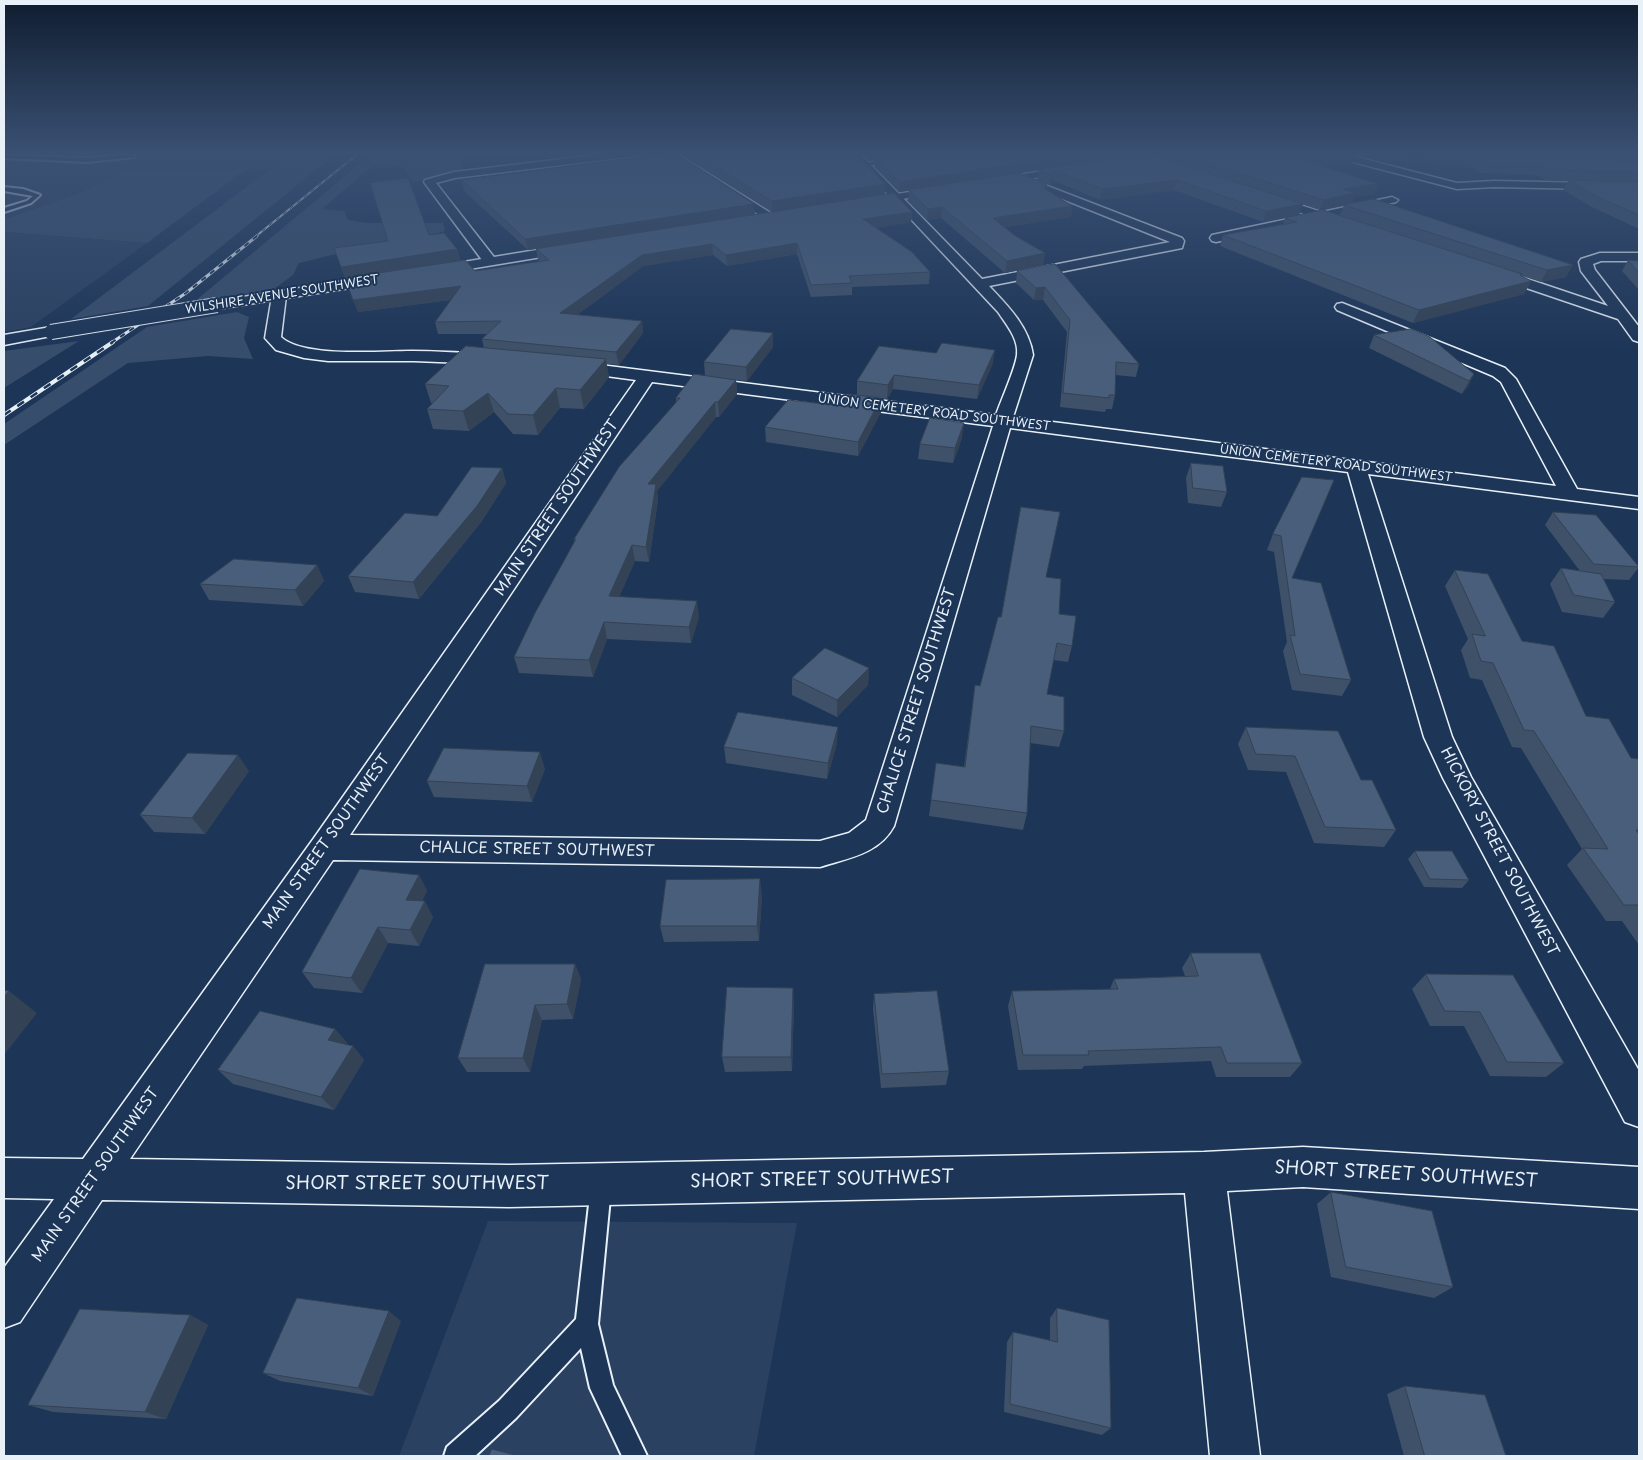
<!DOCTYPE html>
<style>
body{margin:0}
#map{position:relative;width:1643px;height:1460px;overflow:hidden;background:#1d3557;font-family:"Playpen Sans",sans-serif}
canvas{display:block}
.frame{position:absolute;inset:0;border:5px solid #e8f1f8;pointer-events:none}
</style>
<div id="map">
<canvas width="1643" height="1460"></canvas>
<div class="frame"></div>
</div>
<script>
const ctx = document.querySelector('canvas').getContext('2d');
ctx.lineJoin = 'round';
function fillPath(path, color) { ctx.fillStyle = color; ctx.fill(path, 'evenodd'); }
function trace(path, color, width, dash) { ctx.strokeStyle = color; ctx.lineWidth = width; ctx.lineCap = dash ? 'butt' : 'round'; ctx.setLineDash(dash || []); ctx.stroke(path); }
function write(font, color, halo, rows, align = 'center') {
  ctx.font = font + ' "Playpen Sans",sans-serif'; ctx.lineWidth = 4; ctx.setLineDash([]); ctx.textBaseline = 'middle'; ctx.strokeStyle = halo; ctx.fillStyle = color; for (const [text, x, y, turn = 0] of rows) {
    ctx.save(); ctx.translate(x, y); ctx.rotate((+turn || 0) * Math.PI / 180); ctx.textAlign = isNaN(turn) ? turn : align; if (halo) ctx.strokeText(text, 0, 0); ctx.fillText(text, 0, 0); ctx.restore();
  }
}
const built = new Path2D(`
 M4 152H293L267 170 126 171 76 195 4 219Z
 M4 232 147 243 31 327 4 332Z
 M488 1221 797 1223 754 1456H399Z`);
const green = new Path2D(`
 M293 152H338L148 306 71 319Z
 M374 152H468L462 161 463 172 413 182 402 166 373 165 322 209 344 211 348 220 368 223H443L445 231 387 247 332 255 299 263 293 275 274 289 194 302Z
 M1381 152H1639V162L1598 160 1477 166 1401 156Z
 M245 170 147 243 4 232V219L75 195 126 171Z
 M237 312 249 317 244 338 253 359 208 356 128 363 4 445V424L147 327Z
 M79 341 4 388V351Z`);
const service = new Path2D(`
 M133 154 135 157 87 162 4 158V155L87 158Z
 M893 158 895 161 864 166 861 164Z
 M4 187 23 189 40 195 31 203 4 212V208L27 201 33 196 4 191Z
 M601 1177 608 1180 611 1187 598 1324 613 1385 647 1456H622L590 1388 581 1348 516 1418 475 1456H444L447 1447 499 1401 576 1319 591 1187 594 1180Z`);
const minor = new Path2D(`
 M621 152H650L645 155 455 178 436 183 497 261 490 265 485 264 424 182 425 180 454 172Z
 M662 152H674L777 217 771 221 767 220Z
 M848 152H858L982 279 1170 242 1015 180 1014 178 1015 176 1019 175 1182 238 1184 241 1182 248 1177 249 989 286C1008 306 1029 327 1033 355L1013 417 1556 486 1501 382 1493 376 1337 310 1335 307 1337 304 1342 303 1505 368 1516 379 1577 489 1639 497V509L1368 474 1452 737 1471 777 1639 1071V1127L1625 1122 1443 778 1424 737 1348 472 1010 428 894 826C879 854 848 858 820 867L333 860 130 1159 509 1165 1204 1152 1303 1147 1639 1167V1209L1303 1187 1227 1191 1260 1456H1210L1185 1193 509 1207 102 1200 20 1322 4 1328V1268L54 1199 4 1198V1158L83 1159 314 838 636 380 569 371 563 369 561 366 563 363 569 361 996 415C1001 400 1015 370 1017 355 1019 339 1006 324 998 312ZM652 382 993 426 866 820 849 833 820 841 350 835Z
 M1321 152H1337L1457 183 1494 181 1639 184V190L1494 187 1457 189 1322 154Z
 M1265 194 1322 212 1392 197 1398 200 1396 202 1335 216 1352 221 1354 224 1352 227 1348 228 1321 219 1216 242 1212 241 1210 238 1212 235 1307 215 1261 199 1259 197Z
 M1600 253H1639V261H1601L1593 264 1595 270 1639 327V342L1633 340 1618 319 1488 275 1486 272 1493 268 1498 269 1608 306 1581 271 1579 262 1581 259Z
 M279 292 284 293 286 296 281 337C303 358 381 351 412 351 438 351 463 353 489 354L495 356 497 359 495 362 489 364 414 361H328L304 358 276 350 265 338 272 296 274 293Z`);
const tertiary = new Path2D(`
 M1164 152H1187L1182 155 1120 165 1115 162 1120 159Z
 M1075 166 1079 167 1080 169 1079 171 991 185 986 182 991 179Z
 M946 186 950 187 952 189 950 191 860 206 854 203 860 200Z
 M573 244 579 248 578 251 433 275 426 271 433 267Z
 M383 275 388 276 390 279 388 282 217 309 212 308 210 305 212 302 217 301Z
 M51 327 56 329 59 332 56 335 4 345V335Z`);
const railFar2 = new Path2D(`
 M255 237 360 152`);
const railFar1 = new Path2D(`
 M111 343 186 293 257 236`);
const rail = new Path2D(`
 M4 415 113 342`);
const tertiaryBridge = new Path2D(`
 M51 332 217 305`);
const wall = new Path2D(`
 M680 152H854L885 184V194L772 212 680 153Z
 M860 152H1153L1082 163 1166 159 1168 152H1593L1617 161H1639V229L1592 207 1563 190 1568 181 1545 180 1537 175 1481 173 1455 156 1381 161 1355 155 1352 164 1323 166 1374 194 1354 197 1352 204 1320 210 1302 204 1299 215 1263 222 1174 190 1100 200 1052 180 1050 185 1047 184 1046 189 1072 206 1071 217 1005 227 1014 235 1045 253 1043 265 1005 273 941 218 927 220 908 201 909 190 899 192 875 166V160L869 161ZM1039 170 1037 180 1019 173Z
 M462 180 755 214 912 212 911 222 876 228 930 272 929 284 852 287V295L811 297 797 254 727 266 713 255 643 266 577 315 642 321 643 333 619 365 606 364 609 377 584 409 560 408 538 435 513 434 494 412 469 431 433 429 427 409 433 403H431L425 384 484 348 482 339 487 334H438L435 322 451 300 358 312 334 248 429 235 457 249 460 260 475 271 540 262 538 260 536 249 528 250 464 191Z
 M1374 199 1566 277 1541 282 1522 276 1531 281 1524 294 1413 323 1220 246 1223 235 1283 224 1285 218 1340 215 1344 205Z
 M1628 260 1639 261V290L1622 271Z
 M1055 264 1139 364 1136 377 1115 375V395L1112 409H1106L1105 412 1060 407 1067 332 1043 300H1034L1016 283 1017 271Z
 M773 333V347L747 381 736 380 737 394 719 417H716L657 491 658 500 649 562 635 561 619 597 699 617 691 643 607 639 593 677 519 673 514 657 574 542V539L676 402V398L705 376 704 362Z
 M1374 335 1474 374 1462 394 1369 348Z
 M879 346 993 363 977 399 893 389 887 399 881 398V412L858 456 766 442 765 427 842 406 857 395V381Z
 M962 438 953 463 918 459 920 444Z
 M1191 463 1227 492 1221 507 1188 503 1186 478Z
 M502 468 506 483 482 521 419 599 355 592 348 576 437 516Z
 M1302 477 1292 578 1351 680 1342 696 1292 690 1283 651 1287 642 1274 552 1267 550 1273 534Z
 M1553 512 1639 567 1629 580 1603 579 1615 602 1603 618 1562 612 1550 584 1561 568 1580 571 1545 525Z
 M317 565 324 581 303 606 209 600 200 584Z
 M1455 570 1522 641 1586 716 1631 758 1639 759V945L1622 921H1606L1567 865 1582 849 1521 748 1512 747 1482 680 1470 678 1461 650 1468 639 1445 586Z
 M1046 577 1072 646 1068 662 1053 660 1047 694 1064 731 1059 747 1030 743 1027 813 1023 830 929 816 936 763 964 767 975 685 980 686 1001 617Z
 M869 668 868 685 837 717 792 695V678Z
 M1246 727 1361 780 1396 830 1384 847 1314 843 1286 772 1248 770 1238 744Z
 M837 743 827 779 726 763 724 747Z
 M545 769 532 802 434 797 427 781Z
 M249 771 205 834 154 832 140 815Z
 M1415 851 1469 880 1462 888 1424 887 1408 859Z
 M419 875 427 891 422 901 433 917 419 946 388 943 362 993 314 988 302 972Z
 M762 895 759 941 664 942 660 926Z
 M1191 953 1302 1063 1290 1077H1216L1211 1061 1084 1066 1082 1069 1018 1070 1008 1006 1012 991 1110 989 1114 979 1185 976 1182 968Z
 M575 964 581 979 573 1019 542 1020 530 1072H467L458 1058Z
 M1426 974 1564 1063 1546 1077 1490 1076 1464 1026H1430L1412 989Z
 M874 994 949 1071 946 1085 881 1088 873 1009Z
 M794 1003 792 1071 725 1072 722 1057Z
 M335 1029 347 1043 346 1044 353 1046 364 1060 334 1110 233 1084 218 1070Z
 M1331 1192 1453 1287 1434 1298 1331 1277 1317 1204Z
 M1057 1308 1111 1428 1102 1435 1004 1412 1007 1342 1013 1332 1050 1340V1318Z
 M190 1315 208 1325 166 1419 53 1412 28 1405Z
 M401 1321 373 1396 280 1381 263 1373Z
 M1405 1386 1506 1456H1404L1387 1394Z`);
const shadedWall = new Path2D(`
 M870 152H929L875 157V160L869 161Z
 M1095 152H1153L899 192 900 182Z
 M1385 152H1456L1455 156 1381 161Z
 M1356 154 1352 164 1296 168 1300 159Z
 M1054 170 1052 180 1050 185 1052 175Z
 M1177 180 1174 190 1100 200 1102 189Z
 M885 184V194L772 212V201Z
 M1378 184 1374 194 1354 197 1352 204 1320 210 1324 200 1343 189Z
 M754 204 755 214 528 250 525 239Z
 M1303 204 1299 215 1263 222 1266 211Z
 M1072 206 1071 217 992 229 993 218Z
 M942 207 941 218 927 220 928 209Z
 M912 212 911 222 863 230V219Z
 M797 243V254L727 266 726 255Z
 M712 244 713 255 643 266 563 325 560 313 642 255Z
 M457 249 460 261 345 279 341 267Z
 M1045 253 1043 265 1005 273 1007 261Z
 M1573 265 1566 277 1541 282 1547 270Z
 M1522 274 1517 285 1531 281 1524 294 1413 323 1419 310Z
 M461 286 464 298 358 312 353 300Z
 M1045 287 1043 300H1034L1036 288Z
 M642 321 643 333 619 365 616 352Z
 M773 333V347L747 381 746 367Z
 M995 350 993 363 977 399 979 385Z
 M606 359 609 377 584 409 580 390Z
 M1474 374 1468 387 1462 394 1469 381Z
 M894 375 893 389 887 399 888 385Z
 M736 380 737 394 719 417 718 402Z
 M556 388 560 408 538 435 533 415Z
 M488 393 494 412 469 431 463 411Z
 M881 398V412L858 456V442Z
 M715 402 716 417 657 491 658 500 649 562 646 547 648 484Z
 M964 423 962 438 953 463 955 448Z
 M502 468 506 483 482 521 419 599 413 582Z
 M632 545 635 561 612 613 609 596Z
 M317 565 324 581 303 606 295 590Z
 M697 601 699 617 691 643 689 627Z
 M604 622 607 639 593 677 589 660Z
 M869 668 868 685 837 717V700Z
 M838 727 837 743 827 779 828 763Z
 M540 752 545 769 532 802 527 786Z
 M238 755 249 771 205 834 192 818Z
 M419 875 427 891 415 915 406 900Z
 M760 879 762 895 759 941 757 926Z
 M425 901 433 917 419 946 410 930Z
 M378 927 388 943 362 993 351 978Z
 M575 964 581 979 573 1019 567 1004Z
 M793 988 794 1003 792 1071 791 1057Z
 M9 991 37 1013 4 1055V997Z
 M535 1005 542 1020 530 1072 523 1058Z
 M335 1029 347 1043 340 1054 328 1040Z
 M353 1046 364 1060 334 1110 321 1097Z
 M389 1311 401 1321 373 1396 358 1388Z
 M190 1315 208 1325 166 1419 145 1412Z`);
const building = new Path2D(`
 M692 152H854L885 184 772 201Z
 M912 152H1095L900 182 875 157Z
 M1173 152H1346L1356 154 1300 159 1378 184 1343 189 1355 193 1324 200Z
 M1467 152H1593L1617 161H1639V172L1550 170 1542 165 1485 164Z
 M675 153 754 204 525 239 462 180Z
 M1147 153 1303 204 1266 211 1177 180 1102 189 1054 170 1052 175 1039 170Z
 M1019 173 1047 184 1044 188 1072 206 993 218 1014 235 1045 253 1007 261 942 207 928 209 909 190Z
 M408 178 429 235 444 233 457 249 341 267 334 248 388 241 370 183Z
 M1568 180 1639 182V215L1598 197Z
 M894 193 912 212 863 219 912 252 930 272 849 276 852 283 811 285 797 243 726 255 712 244 642 255 560 313 642 321 616 352 482 339 501 321 435 322 461 286 353 300 345 278 465 260 475 271 549 260 536 249Z
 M1374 199 1573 265 1547 270 1344 205Z
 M1323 210 1522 274 1520 275 1531 281 1419 310 1223 235 1297 222 1285 218Z
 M1628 260 1639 261V272Z
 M1055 264 1139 364 1116 362 1115 395H1109V398L1063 393 1070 320 1045 287 1036 288 1017 271Z
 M731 329 773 333 746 367 704 362Z
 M1411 329 1430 337 1474 374 1469 381 1374 335Z
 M942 343 995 350 979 385 894 375 888 385 857 381 879 346 936 353Z
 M466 346 606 359 580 390 556 388 533 415 508 414 488 393 463 411 427 409 449 386 425 384Z
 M694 374 736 380 718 402H715L648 484H656L646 547 632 545 609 596 697 601 689 627 604 622 589 660 514 657 535 613 576 539H574L619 467 680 398H676Z
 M849 394 881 398 858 442 765 427 788 400 842 406Z
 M930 418 964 423 955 448 920 444Z
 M1191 463 1223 466 1227 492 1193 488Z
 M472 467 502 468 477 506 413 582 348 576 405 513 437 516Z
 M1302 477 1334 480 1292 578 1321 583 1351 680 1300 674 1290 635 1295 636 1281 536 1273 534Z
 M1021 507 1060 512 1046 577 1061 579 1059 614 1076 616 1072 646 1057 643 1047 694 1064 697V731L1031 726 1027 813 931 800 936 763 965 767 975 685 980 686 998 617H1001Z
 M1553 512 1596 515 1639 567 1594 564Z
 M234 559 317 565 295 590 200 584Z
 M1561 568 1601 574 1615 602 1574 595Z
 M1455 570 1488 574 1522 641 1554 646 1586 716 1609 719 1631 758 1639 759V830H1636L1639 834V905H1624L1583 848 1608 849 1534 731 1524 730 1493 663 1481 661 1472 634 1485 636Z
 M825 648 869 668 837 700 792 678Z
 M738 712 838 727 828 763 724 747Z
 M1246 727 1338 731 1361 780H1372L1396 830 1325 827 1295 756 1256 754Z
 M444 748 540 752 527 786 427 781Z
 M188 753 238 755 192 818 140 815Z
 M1415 851H1452L1469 880 1430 879Z
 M360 869 419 875 406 900 425 901 410 930 378 927 351 978 302 972Z
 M760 879 757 926H660L666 880Z
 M1191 953H1260L1302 1063H1227L1221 1047 1088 1051 1089 1055H1023L1012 991 1118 989 1114 979 1198 976Z
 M485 964H575L567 1004 535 1005 523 1058H458Z
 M1426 974 1513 975 1564 1063 1507 1062 1480 1012 1445 1011Z
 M727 987 793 988 791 1057H722Z
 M4 990 9 991 4 997Z
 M937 991 949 1071 882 1074 874 994Z
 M260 1011 335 1029 328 1040 353 1046 321 1097 218 1070Z
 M1331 1192 1432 1211 1453 1287 1346 1267Z
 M297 1298 389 1311 358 1388 263 1373Z
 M1057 1308 1109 1320 1111 1428 1010 1404 1013 1332 1057 1342Z
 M80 1309 190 1315 145 1412 28 1405Z
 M1405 1386 1485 1395 1506 1456H1425Z
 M492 1449 518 1456H489Z`);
const farStreetnames = [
 ["WILSHIRE AVENUE SOUTHWEST",282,295,-9],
 ["UNION CEMETERY ROAD SOUTHWEST",934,413,7],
 ["UNION CEMETERY ROAD SOUTHWEST",1336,464,7]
];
const streetNames = [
 ["MAIN STREET SOUTHWEST",557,508,-56],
 ["CHALICE STREET SOUTHWEST",917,701,-73],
 ["MAIN STREET SOUTHWEST",327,842,-55],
 ["CHALICE STREET SOUTHWEST",537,850,1],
 ["HICKORY STREET SOUTHWEST",1499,852,62],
 ["MAIN STREET SOUTHWEST",96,1175,-55]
];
const nearStreetnames = [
 ["SHORT STREET SOUTHWEST",1406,1175,3],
 ["SHORT STREET SOUTHWEST",822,1180,-1],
 ["SHORT STREET SOUTHWEST",417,1184]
];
fillPath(built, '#2a4162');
fillPath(green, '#374d6c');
trace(service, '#e8f1f8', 4);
trace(minor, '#e8f1f8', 3);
trace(tertiary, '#e8f1f8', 3);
fillPath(service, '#1d3557');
fillPath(minor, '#1d3557');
fillPath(tertiary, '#1d3557');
trace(railFar2, '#e8f1f8', 2);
trace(railFar1, '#e8f1f8', 3);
trace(rail, '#e8f1f8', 4);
trace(railFar2, '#1d3557', 1, [4.5]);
trace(railFar1, '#1d3557', 2, [5.5]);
trace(rail, '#1d3557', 2.5, [8]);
trace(tertiaryBridge, '#e8f1f8', 16, []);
trace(tertiaryBridge, '#1d3557', 14);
fillPath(wall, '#3f5169');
fillPath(shadedWall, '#334255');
fillPath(building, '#495e7a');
trace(building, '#334255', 1);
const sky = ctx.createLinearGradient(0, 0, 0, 356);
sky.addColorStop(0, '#101d30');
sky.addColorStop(0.43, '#3a5174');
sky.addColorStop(1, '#3a517400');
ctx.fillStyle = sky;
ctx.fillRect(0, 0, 1643, 356);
write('12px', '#e8f1f8', '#1d3557', farStreetnames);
write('15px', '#e8f1f8', '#1d3557', streetNames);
write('18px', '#e8f1f8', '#1d3557', nearStreetnames);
</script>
